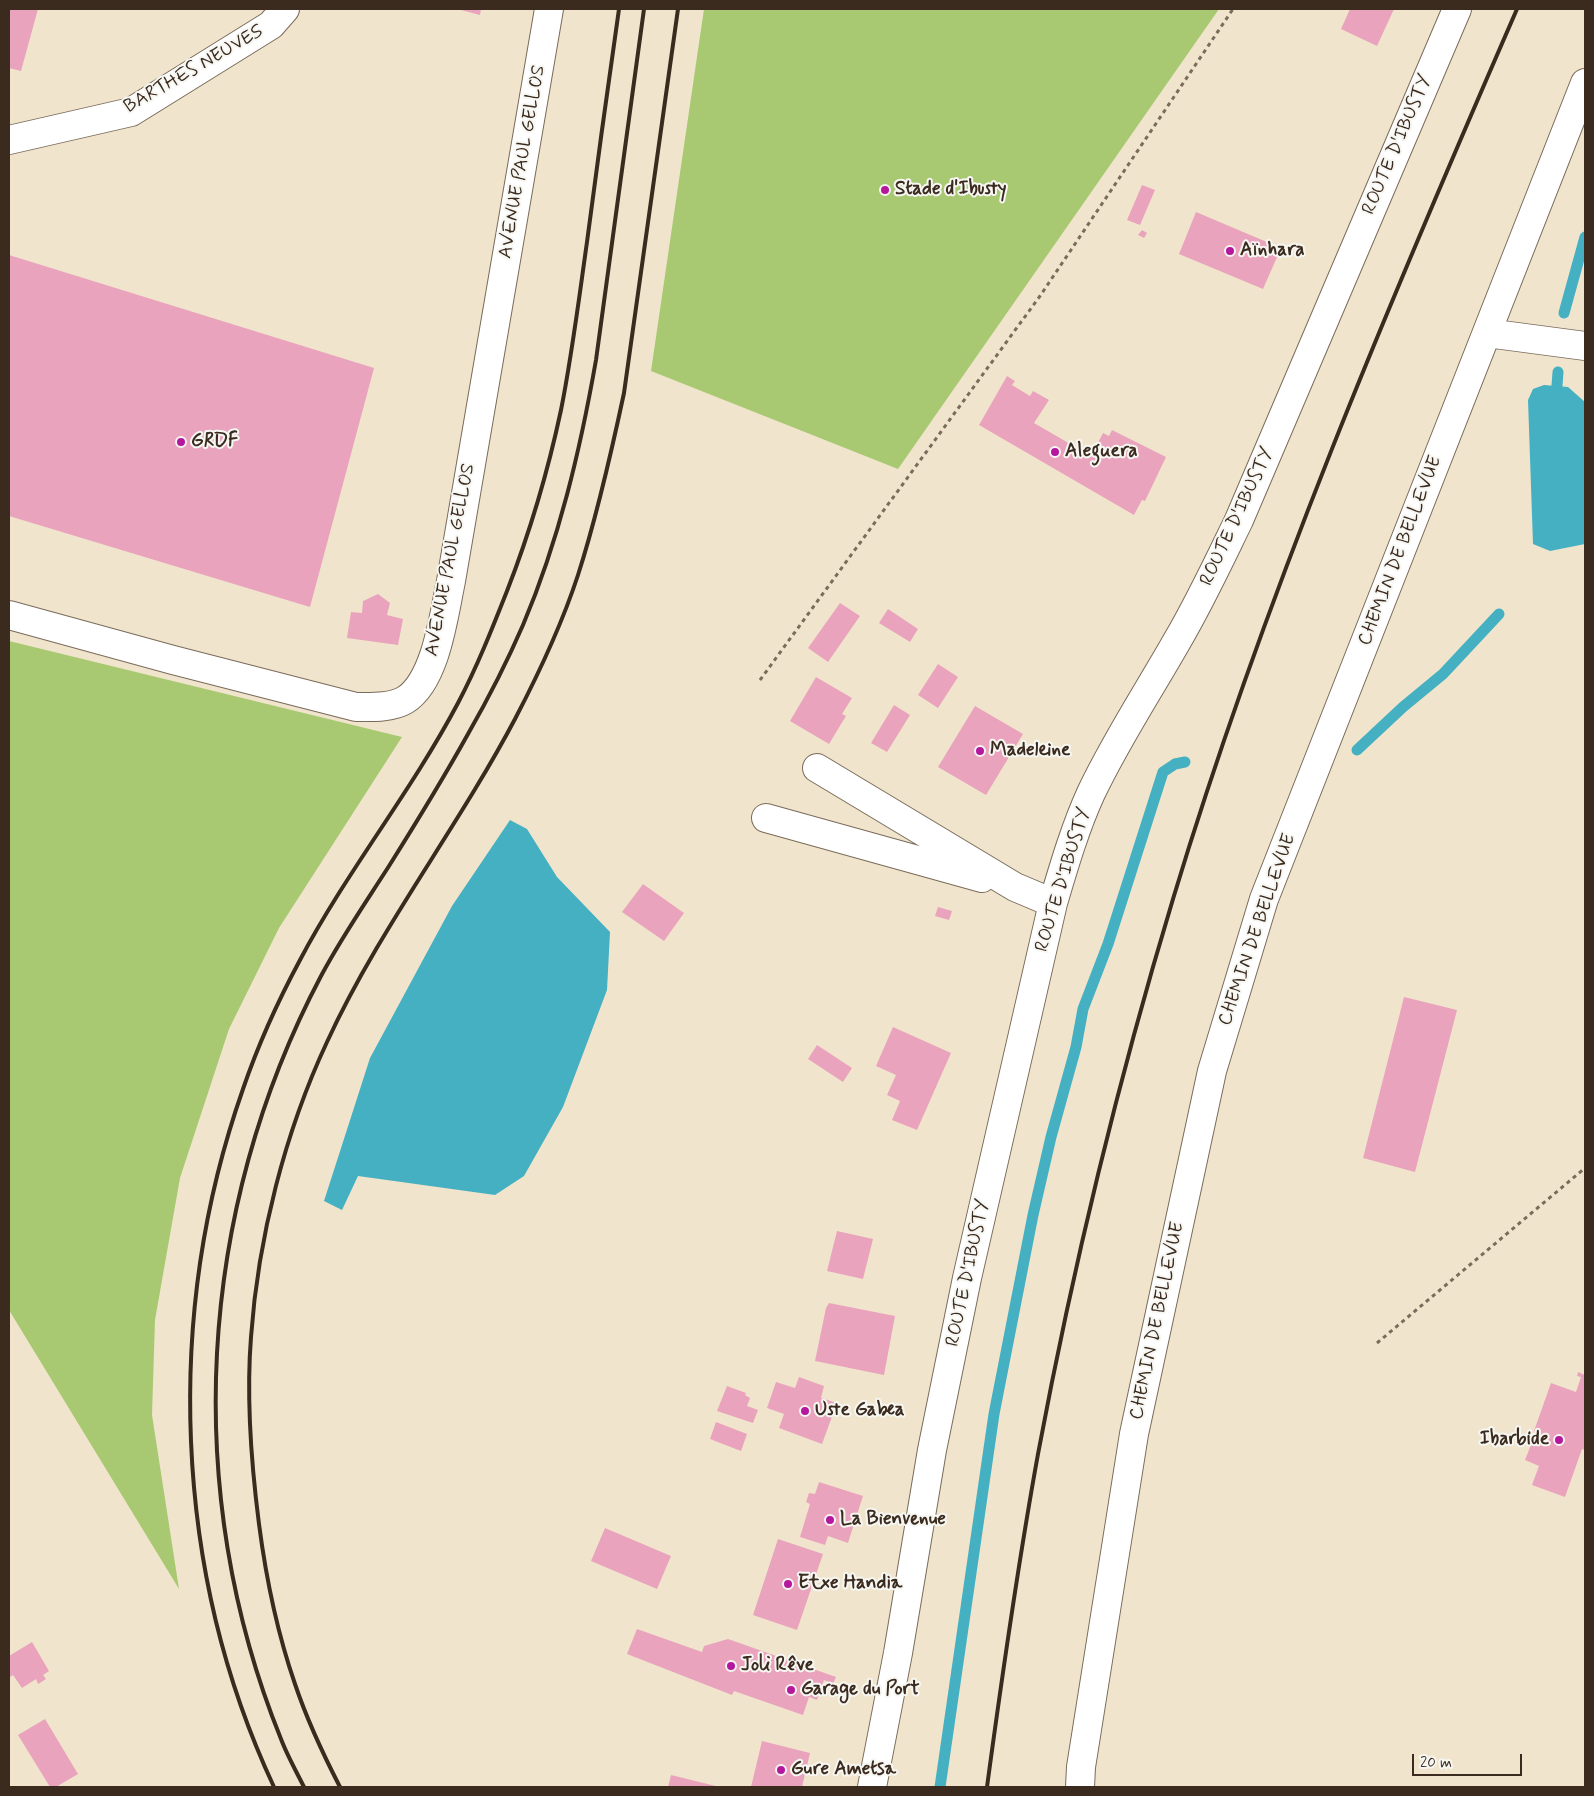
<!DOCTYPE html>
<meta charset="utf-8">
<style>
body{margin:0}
#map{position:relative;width:1594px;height:1796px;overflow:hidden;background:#f0e5cc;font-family:Mynerve,sans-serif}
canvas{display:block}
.frame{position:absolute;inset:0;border:10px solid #3b2a1e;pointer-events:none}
.scale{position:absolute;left:1412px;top:1754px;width:110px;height:22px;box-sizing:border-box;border:2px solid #3b2a1e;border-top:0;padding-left:6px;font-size:15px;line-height:18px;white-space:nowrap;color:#3b2a1e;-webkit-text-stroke:4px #f6f6f2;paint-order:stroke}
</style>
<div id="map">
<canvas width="1594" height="1796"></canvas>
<div class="frame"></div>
<div class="scale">20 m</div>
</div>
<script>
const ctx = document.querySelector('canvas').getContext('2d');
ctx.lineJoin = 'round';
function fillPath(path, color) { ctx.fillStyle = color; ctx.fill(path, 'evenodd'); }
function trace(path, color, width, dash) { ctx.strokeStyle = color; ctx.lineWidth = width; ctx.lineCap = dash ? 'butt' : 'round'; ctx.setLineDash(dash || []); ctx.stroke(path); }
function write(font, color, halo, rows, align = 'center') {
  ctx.font = font + ' Mynerve,sans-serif'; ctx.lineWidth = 4; ctx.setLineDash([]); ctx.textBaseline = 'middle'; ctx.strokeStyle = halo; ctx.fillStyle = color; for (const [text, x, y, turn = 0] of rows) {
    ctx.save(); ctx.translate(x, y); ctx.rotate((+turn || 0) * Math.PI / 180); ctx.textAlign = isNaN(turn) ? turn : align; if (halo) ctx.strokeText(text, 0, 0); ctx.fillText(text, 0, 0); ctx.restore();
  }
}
const green = new Path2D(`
 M704 9H1219L898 469 651 371Z
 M9 641 402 737 279 928 229 1029 180 1178 155 1320 152 1415 179 1589 9 1310Z`);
const water = new Path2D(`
 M1544 385 1568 387 1585 402V544L1550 551 1533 544 1528 400 1533 389Z
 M510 820 527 829 557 877 610 932 607 990 563 1107 524 1176 495 1195 358 1176 342 1210 324 1201 370 1058 452 906Z`);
const stream = new Path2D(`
 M1564 313 1585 237
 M1556 399 1558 372
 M1357 750 1403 707 1443 674 1499 614
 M940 1787 994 1414 1033 1215 1051 1137 1076 1047 1083 1009 1108 944 1163 772 1175 764 1185 762`);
const building = new Path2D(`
 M9 9H38L21 71 9 68Z
 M457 9H481L480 15Z
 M1350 9H1394L1377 46 1341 29Z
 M1142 185 1155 190 1140 225 1127 220Z
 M1196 212 1281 248 1263 289 1179 254Z
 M1142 230 1147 233 1144 238 1138 235Z
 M9 255 374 368 310 607 9 516Z
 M1007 376 1015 381 1012 385 1030 396 1033 391 1049 400 1034 423 1091 456 1103 433 1109 436 1112 430 1166 457 1145 501 1142 500 1134 515 979 425Z
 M378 594 390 603 387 615 403 619 398 645 347 638 351 612 362 613 363 601Z
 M840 603 860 616 828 662 808 648Z
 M888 609 918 629 910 642 879 623Z
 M938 664 958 677 938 708 918 695Z
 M816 677 852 698 842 714 846 716 829 744 790 721Z
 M894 705 910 715 887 752 871 743Z
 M975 706 1023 734 986 795 938 767Z
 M643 884 684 913 664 941 622 912Z
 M938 907 952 911 949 920 935 916Z
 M1404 997 1457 1010 1415 1172 1363 1158Z
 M893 1027 951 1053 917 1130 892 1120 900 1101 887 1095 896 1075 876 1066Z
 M817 1045 852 1068 843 1082 808 1059Z
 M837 1231 873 1239 863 1279 827 1271Z
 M829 1303 895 1316 884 1375 815 1361 826 1308Z
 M1578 1372 1585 1375V1450L1582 1449 1565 1497 1532 1485 1539 1466 1525 1460 1536 1432 1534 1431 1551 1383 1576 1392 1581 1377 1577 1376Z
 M799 1377 824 1386 821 1398 837 1403 822 1444 779 1428 784 1414 767 1408 776 1382 795 1388Z
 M727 1386 746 1393 745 1395 750 1398 747 1406 758 1410 753 1423 717 1411Z
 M716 1422 747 1434 741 1451 710 1439Z
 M819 1482 863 1496 848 1543 828 1536 825 1545 800 1537 810 1504 806 1502 809 1493 815 1494Z
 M605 1528 671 1556 657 1589 591 1561Z
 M778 1539 823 1554 797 1630 753 1615Z
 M637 1629 702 1652 704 1646 728 1639 836 1677 833 1684 824 1680 817 1700 809 1697 803 1715 734 1691 732 1695 627 1654Z
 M32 1642 49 1671 43 1675 46 1679 38 1684 36 1679 22 1688 13 1675 10 1677 9 1675 10 1669 9 1656Z
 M45 1719 78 1774 56 1787H50L18 1735Z
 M762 1741 810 1753 802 1787H751Z
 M671 1775 720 1787H668Z`);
const path = new Path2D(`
 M760 680 1040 296 1233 9
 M1377 1343 1585 1168`);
const minor = new Path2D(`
 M9 140 131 112 271 25 285 9
 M1487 333 1585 346
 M9 615 173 660 356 707C372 707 391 708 405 700 436 681 444 614 451 581L549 9
 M817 768 1015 887 1053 903
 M766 818 982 878
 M872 1787 898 1653 932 1450 967 1278 1053 903C1064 866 1075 828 1091 793 1116 740 1148 692 1177 641 1200 602 1219 561 1239 520L1457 9
 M1080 1787 1081 1767 1134 1434 1212 1071 1264 899 1585 83`);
const rail = new Path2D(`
 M274 1787C173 1571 164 1314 243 1089 258 1045 278 1001 300 960 347 871 411 792 458 703 477 667 492 629 507 591 530 532 548 471 561 410 572 355 579 298 587 242 597 164 608 87 619 9
 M304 1787C296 1771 287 1755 281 1739 181 1492 197 1211 321 976 341 938 366 902 389 866 416 823 443 779 468 734 488 699 507 662 523 625 559 540 580 451 596 360L644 9
 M340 1787C323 1754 307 1720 295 1684 277 1632 266 1578 259 1524 251 1462 246 1400 251 1337 258 1238 285 1132 327 1042 379 929 457 829 515 719 539 673 562 624 578 575 597 516 611 454 624 393L678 9
 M987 1787C1002 1676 1018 1564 1038 1454 1073 1267 1118 1081 1173 899 1265 594 1390 301 1517 9`);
const markers = [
 [885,190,5,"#b5179e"],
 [1230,251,5,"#b5179e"],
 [181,442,5,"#b5179e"],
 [1055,452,5,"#b5179e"],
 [980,751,5,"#b5179e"],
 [805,1411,5,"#b5179e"],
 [1559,1440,5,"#b5179e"],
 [830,1520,5,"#b5179e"],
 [788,1584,5,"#b5179e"],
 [731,1666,5,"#b5179e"],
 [791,1690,5,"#b5179e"],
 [781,1770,5,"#b5179e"]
];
const streetNames = [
 ["BARTHES NEUVES",194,70,-30],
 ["ROUTE D'IBUSTY",1398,145,-67],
 ["AVENUE PAUL GELLOS",523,162,-80],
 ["ROUTE D'IBUSTY",1238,517,-65],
 ["CHEMIN DE BELLEVUE",1401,551,-69],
 ["AVENUE PAUL GELLOS",451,560,-79],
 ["ROUTE D'IBUSTY",1064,880,-73],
 ["CHEMIN DE BELLEVUE",1258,930,-71],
 ["ROUTE D'IBUSTY",969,1273,-78],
 ["CHEMIN DE BELLEVUE",1158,1321,-78]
];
const poiNames = [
 ["Stade d'Ibusty",895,190],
 ["Aïnhara",1240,251],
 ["GRDF",191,442],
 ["Aleguera",1065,452],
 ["Madeleine",990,751],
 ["Uste Gabea",815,1411],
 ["Ibarbide",1549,1440,"right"],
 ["La Bienvenue",840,1520],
 ["Etxe Handia",798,1584],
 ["Joli Rêve",741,1666],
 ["Garage du Port",801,1690],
 ["Gure Ametsa",791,1770]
];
fillPath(green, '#a8c972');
fillPath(water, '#45b0c2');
trace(stream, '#45b0c2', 11);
fillPath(building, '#eaa3bd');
trace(minor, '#7a6b5b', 30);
trace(path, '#7a6b5b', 3, [4, 4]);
trace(minor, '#fff', 28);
trace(rail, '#3b2a1e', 4);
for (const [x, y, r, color] of markers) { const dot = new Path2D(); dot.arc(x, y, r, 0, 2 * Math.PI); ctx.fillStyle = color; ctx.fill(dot); trace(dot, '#f6f6f2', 2); }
write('19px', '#3b2a1e', '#f6f6f2', streetNames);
write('bold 19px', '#3b2a1e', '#f6f6f2', poiNames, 'left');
</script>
